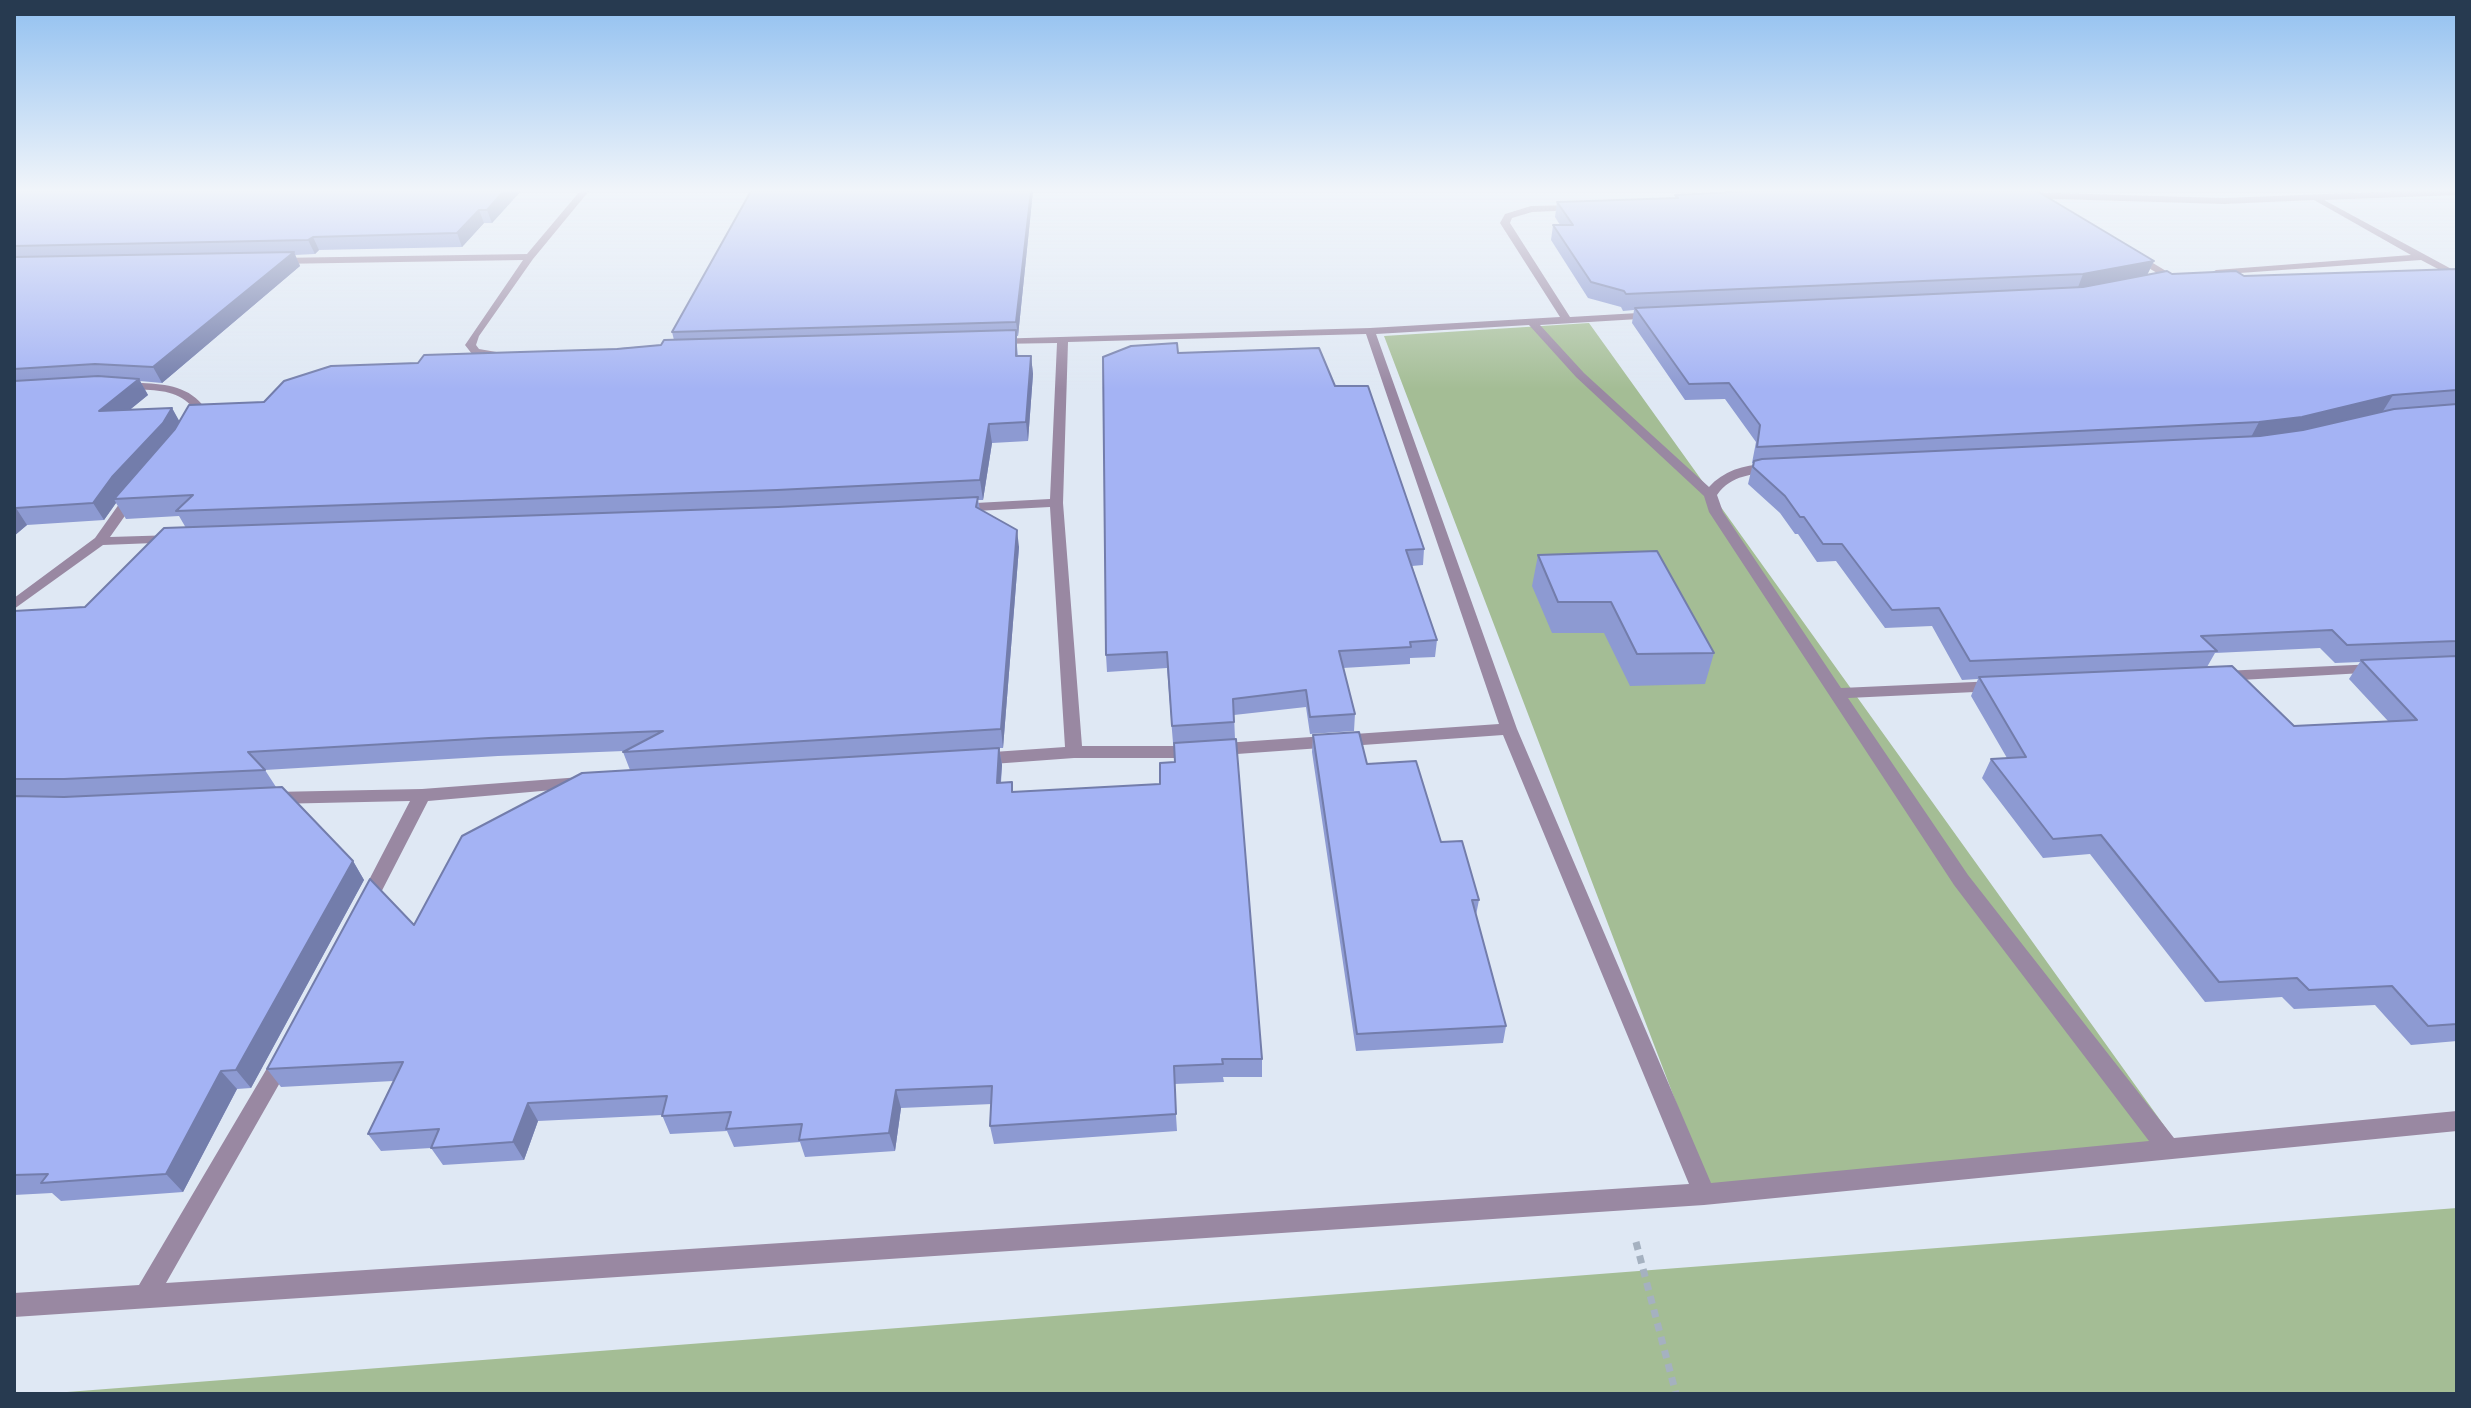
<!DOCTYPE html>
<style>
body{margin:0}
#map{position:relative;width:2471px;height:1408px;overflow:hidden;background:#dfe8f4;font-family:Signika,sans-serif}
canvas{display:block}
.frame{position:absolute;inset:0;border:16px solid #273a50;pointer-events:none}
</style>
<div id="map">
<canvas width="2471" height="1408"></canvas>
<div class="frame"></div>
</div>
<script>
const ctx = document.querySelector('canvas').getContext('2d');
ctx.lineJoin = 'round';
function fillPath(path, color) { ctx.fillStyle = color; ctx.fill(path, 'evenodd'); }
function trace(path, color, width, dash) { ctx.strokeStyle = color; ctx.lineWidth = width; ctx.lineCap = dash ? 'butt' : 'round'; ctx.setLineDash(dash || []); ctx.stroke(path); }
const green = new Path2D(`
 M1589 323 2186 1156 1709 1189 1384 336Z
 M2457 1208V1394H41Z`);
const path = new Path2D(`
 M1636 1242 1676 1394`);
const minor = new Path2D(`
 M580 191H589L533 259 479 336 476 345 479 349 508 354 510 356 504 359 472 354 465 345 523 260 276 264 271 261 276 258 527 254Z
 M2402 191H2457V195L2324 200 2457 272V279L2421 260 2212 275 2211 273 2216 270 2411 255 2314 200 2224 204 2023 198 2019 195 2023 192 2224 198Z
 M1579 205 1580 207 1576 210 1532 212 1512 218 1510 223 1570 317 1655 312 1660 315 1655 318 1540 325 1584 373 1709 487C1725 469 1752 462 1775 465V471C1752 475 1732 474 1717 495L1723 512 1841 688 1996 681 2004 686 1996 691 1848 698 1968 875 2174 1138 2457 1111V1131L1704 1205 14 1317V1293L139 1285 276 1053 283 1050 290 1053 294 1059 290 1065 166 1283 1689 1184 1503 735 1181 758H1074L979 765 971 759 979 753 1065 747 1050 507 957 512 950 508 957 504 1050 499 1057 343 995 344 991 343V339L1370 328 1560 317 1500 223 1505 214 1531 206ZM1529 325 1576 377 1704 496 1709 512 1954 885 2149 1141 1711 1183 1517 729 1376 334ZM1366 334 1499 724 1181 746H1082L1063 503 1068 342Z
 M2132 254H2138L2176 277 2167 279 2132 258Z
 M142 383C167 384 190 387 205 408L196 426 192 427 186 423 193 408C177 387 146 390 122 390L116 387 122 384Z
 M134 489 141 493 110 537 175 535 182 539 180 542 103 545 14 609V598L95 538 129 490Z
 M2376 664 2384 669 2381 672 2223 681 2215 676 2223 671Z
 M581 777 587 779 590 783 587 787 428 801 372 910 365 912 358 910 356 905 410 801 273 804 267 802 264 798 267 794 273 792 422 789Z`);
const wall = new Path2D(`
 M14 191H521L492 223H484L462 247 319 250 315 254 295 255 300 266 162 383 140 381 148 395 129 410 172 408 179 422 418 363 661 345 674 340 672 332 751 191H1033L1018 336H1016L1018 356H1031L1033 374 1028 441 992 443 983 500H978L980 509 1019 547 1003 748H999L1002 765 1001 783 1012 782 1013 792 1160 784 1174 762V743L1262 1059V1077H1223L1224 1082 1174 1084 1177 1131 994 1144 990 1126 992 1104 901 1108 895 1151 805 1157 800 1142 734 1147 727 1131 670 1134 662 1115 538 1121 524 1160 443 1165 431 1148 381 1151 368 1134 393 1081 281 1087 267 1069 414 925 630 770 623 752 624 751 498 756 265 770 276 787 353 861 364 880 251 1088 237 1089 183 1192 61 1201 52 1193 14 1195V611L85 607 186 528 179 516 126 519 116 503 104 520 27 525 14 536Z
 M1734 191H2037L2154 261 2147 275 2172 274 2244 276 2457 269V1041L2411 1045 2375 1005 2294 1009 2282 997 2205 1002 2090 854 2043 858 1982 778 1991 759 2007 758 1971 696 1978 679 1962 680 1932 626 1885 628 1836 561 1817 562 1798 534H1795L1780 513 1748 484 1753 463H1752L1756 442 1725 399 1685 400 1632 323 1634 310 1623 311 1621 307 1588 298 1551 240 1553 225H1560L1555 217 1557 202 1675 199V195L1735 192ZM2320 648 2335 663 2360 662 2349 679 2388 721 2294 726 2207 667 2215 653Z
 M1178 353 1335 386 1424 549 1423 565 1412 566 1437 640 1435 657 1410 658V664L1343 668 1355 714 1354 731 1310 734 1306 707 1234 715 1235 739 1173 743 1167 668 1107 672 1106 655Z
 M1538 555 1714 653 1705 684 1630 686 1604 633H1552L1532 586Z
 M1313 735 1441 842 1479 900 1476 915 1506 1026 1503 1043 1356 1051 1312 752Z`);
const shadedWall = new Path2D(`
 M504 191H521L492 223 487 210Z
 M1031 191H1033L1018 336 1016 322Z
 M479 210 484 223 462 247 457 233Z
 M313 237 319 250 315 254 308 240Z
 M294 252 300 266 162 383 153 367Z
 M2154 261 2146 277 2077 290 2083 274Z
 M1031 356 1033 374 1028 441 1026 422Z
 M139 379 148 395 109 427 99 411Z
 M2393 395 2383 411 2292 433 2250 439 2259 422Z
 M172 408 181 424 114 499 116 503 104 520 93 503 112 477Z
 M989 424 992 443 983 500 980 480Z
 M16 508 27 525 14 536V509Z
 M1017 530 1019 547 1003 748 1001 729Z
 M999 748 1002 765 999 801 997 783Z
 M353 861 364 880 251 1088 236 1070Z
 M221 1071 237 1089 183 1192 166 1174Z
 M896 1090 901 1108 895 1151 889 1133Z
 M528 1103 538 1121 524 1160 513 1142Z`);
const building = new Path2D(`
 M14 191H504L487 210H479L457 233 313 237 308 240 14 246Z
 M751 191H1031L1016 322 672 332Z
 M1754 191H2037L2154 261 2083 274 1626 294 1624 291 1591 282 1553 225H1573L1557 202 1678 198 1675 195Z
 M294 252 153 367 95 364 14 369V257Z
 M2457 269V390L2393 395 2302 417 2259 422 1757 447 1760 425 1729 383 1689 384 1635 308 2083 287 2167 271 2172 274 2236 271 2244 276Z
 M1016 330V356H1031L1026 422 989 424 980 480 777 490 176 511 193 495 114 499 175 429 189 405 264 402 284 381 331 366 418 363 424 355 617 349 661 345 664 340Z
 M1177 343 1178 353 1319 348 1335 386H1368L1424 549 1406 550 1437 640 1410 642 1411 647 1339 651 1355 714 1310 717 1306 690 1233 699 1234 722 1172 726 1167 652 1106 655 1103 357 1131 346Z
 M98 376 139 379 99 411 172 408 163 423 112 477 93 503 16 508 14 509V381Z
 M2457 404V641L2347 645 2332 630 2201 636 2217 651 1970 661 1939 608 1892 610 1842 544H1823L1804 517H1800L1785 496 1753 467 1754 461 1762 459 2260 436 2303 430 2394 409Z
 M978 497 976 507 1017 530 1001 729 623 752 663 731 489 738 248 752 265 770 64 779H14V611L85 607 164 528 778 507Z
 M1657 551 1714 653 1637 654 1611 602H1558L1538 555Z
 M2457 656V1024L2428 1026 2392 986 2309 990 2297 978 2219 982 2101 835 2053 839 1991 759 2026 757 1979 677 2232 666 2294 726 2417 720 2361 660Z
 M1359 732 1367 764 1416 761 1441 842 1462 841 1479 900H1472L1506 1026 1357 1034 1313 735Z
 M1236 739 1262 1059H1222L1223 1064 1174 1066 1176 1114 990 1126 992 1086 896 1090 889 1133 799 1140 802 1124 726 1129 731 1112 662 1116 667 1096 528 1103 513 1142 431 1148 439 1129 368 1134 403 1062 267 1069 370 879 414 925 462 836 582 773 999 748 997 783 1012 782V792L1160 784V763L1175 762 1174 743Z
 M282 787 353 861 236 1070 221 1071 166 1174 41 1183 48 1174 14 1175V796L64 797Z`);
fillPath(green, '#a4bd95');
trace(path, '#a5b1c0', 7, [8, 6]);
fillPath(minor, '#9988a2');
fillPath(wall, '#8d9ad2');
fillPath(shadedWall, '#737dab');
fillPath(building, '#a4b3f4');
trace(building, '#737dab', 2);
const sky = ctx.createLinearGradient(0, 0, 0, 389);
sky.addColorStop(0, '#91c0f0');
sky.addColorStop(0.49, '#f1f5fa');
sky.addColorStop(1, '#f1f5fa00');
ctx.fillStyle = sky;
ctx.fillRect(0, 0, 2471, 389);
</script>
